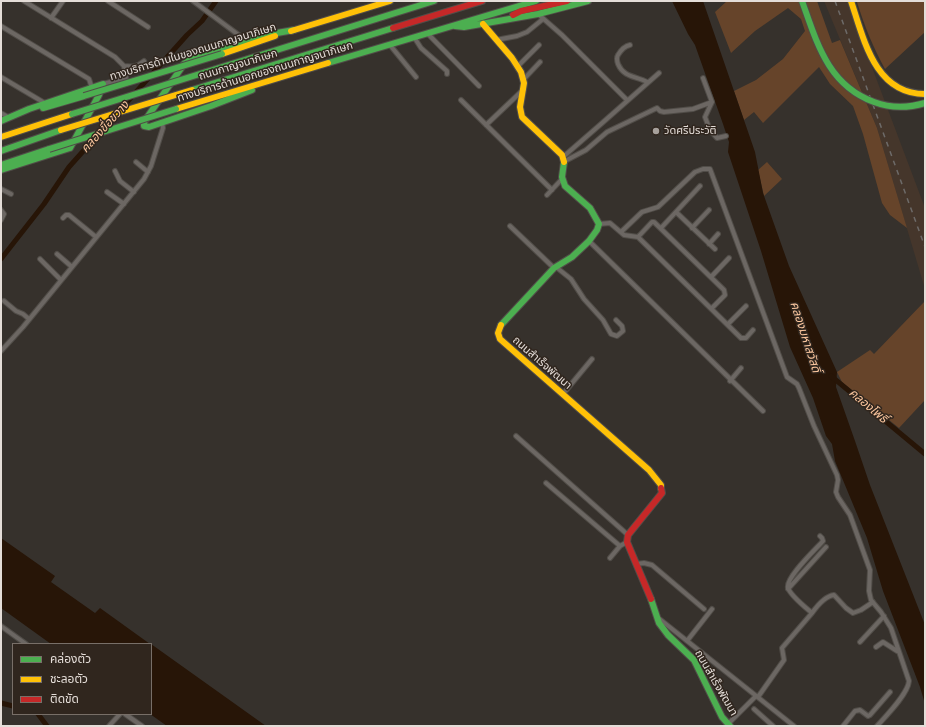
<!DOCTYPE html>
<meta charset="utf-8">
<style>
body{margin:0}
#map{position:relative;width:926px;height:727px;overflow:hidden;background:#36312c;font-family:Rubik,"Noto Sans Thai",sans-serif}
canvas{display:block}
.frame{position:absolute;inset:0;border:2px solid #e4ddd8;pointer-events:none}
.legend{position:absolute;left:12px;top:643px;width:140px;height:72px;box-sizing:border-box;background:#30261e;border:1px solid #786f68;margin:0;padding:5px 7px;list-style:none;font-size:12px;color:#e4ddd8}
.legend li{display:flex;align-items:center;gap:8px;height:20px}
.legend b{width:20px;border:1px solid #786f68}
</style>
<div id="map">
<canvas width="926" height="727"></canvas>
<div class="frame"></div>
<ul class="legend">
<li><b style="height:5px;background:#4caf50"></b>คล่องตัว</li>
<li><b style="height:5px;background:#ffc107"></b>ชะลอตัว</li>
<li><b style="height:5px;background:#c62828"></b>ติดขัด</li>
</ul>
</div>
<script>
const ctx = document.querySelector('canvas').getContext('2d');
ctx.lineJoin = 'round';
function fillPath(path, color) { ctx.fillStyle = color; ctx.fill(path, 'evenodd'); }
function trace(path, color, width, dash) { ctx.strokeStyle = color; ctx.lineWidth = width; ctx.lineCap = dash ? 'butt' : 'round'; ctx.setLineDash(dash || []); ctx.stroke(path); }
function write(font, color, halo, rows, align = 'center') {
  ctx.font = font + ' Rubik,"Noto Sans Thai",sans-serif'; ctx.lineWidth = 3; ctx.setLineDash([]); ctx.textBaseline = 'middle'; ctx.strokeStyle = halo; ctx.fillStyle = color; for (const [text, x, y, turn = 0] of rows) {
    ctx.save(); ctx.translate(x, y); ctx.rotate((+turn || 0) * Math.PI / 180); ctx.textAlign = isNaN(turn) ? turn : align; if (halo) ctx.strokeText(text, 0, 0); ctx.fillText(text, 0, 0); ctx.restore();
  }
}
const built = new Path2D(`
 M824 1H847L925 208V289L877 128Z`);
const green = new Path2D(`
 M727 1H817L832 43 840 40 877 128 907 228 890 215 882 203 863 134 853 106 830 84 819 67 763 123 754 112 744 120 734 91 756 80 783 59 805 31 801 19 788 8 755 31 731 53 715 12Z
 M859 1H925V32L885 69C873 47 864 25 857 2Z
 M767 162 782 179 764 196 758 170Z
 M925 301V400L899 428 842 382 837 372 870 350 874 354Z`);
const water = new Path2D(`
 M672 1H703L755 152 763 193 789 266 837 372 836 387 855 441 870 485 925 625V704L920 687 883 591 867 538 835 461 832 444 826 436 813 398 790 347 761 251 728 152 729 142 723 124 695 45 688 34Z
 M1 538 55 576 51 582 95 613 100 608 150 644H51L1 608Z
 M151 644 266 726H167L150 714Z`);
const canal = new Path2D(`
 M1 259 44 204 69 167 187 35 202 21 216 1
 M831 376 925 454
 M1 703 13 706
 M38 714 47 726`);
const street = new Path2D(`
 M24 1 115 57 124 66 126 78 103 84
 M108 1 148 27
 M193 1 240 36 243 41
 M538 14 562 35 627 100
 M51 18 63 1
 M1 26 89 79 92 88
 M427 33 479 86
 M414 37 421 48 447 71V74
 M496 40 517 36 527 32 543 19
 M390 45 416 77
 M630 45C625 46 621 50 618 55 616 58 617 61 618 64 624 78 637 76 647 82
 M124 66C133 67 137 67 144 61
 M518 66 539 45
 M1 77 43 102 44 104
 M703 78 712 102 705 117 710 130 717 138 726 136
 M524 79 540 62
 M461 100 552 190
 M1 113 8 117
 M486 125 524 89
 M563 157 601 124 659 73
 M565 161 586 150 607 132 657 108 660 111 664 112 693 109 712 102
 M136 162 148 172
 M115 171 120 181 134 192
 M1 189 11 194
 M107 192 124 204
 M547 195 562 179
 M1 210 4 214 1 220
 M676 212 715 249
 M63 218 66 215H69L96 237
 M599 224 610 223 624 235 638 237 741 338H746L753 330
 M510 226 554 268
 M661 228 700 186
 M692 228 709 210
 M621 232 642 212 658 207 695 172 703 169H710L787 377 797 384 799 388 814 426 837 475 838 480 836 492 838 497 850 515 870 570 869 591 871 600 881 612 891 628 909 681C908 694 886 716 877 726
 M638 237 652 222H654L724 290 725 295 712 308
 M589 241 763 411
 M709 244 718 234
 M57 254 72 267
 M40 259 61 280
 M556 267 571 279 584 299 603 320 611 334 617 336 623 331 622 326 616 320
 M711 277 729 258
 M4 301 16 311 23 314 29 319
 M728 324 746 306
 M1 351 23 327 144 179 151 166 163 128 162 122
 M730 381 741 368
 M563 394 592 359
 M516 436 628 535
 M546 483 620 546
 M820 536 822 538 823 541C816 549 785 578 788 588 791 596 805 607 812 613 817 606 825 596 834 595L846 608 853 613 861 610 873 602
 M610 558 620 546 627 542
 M636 564 644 563 652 565 704 609
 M788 589 826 547
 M657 617 794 726
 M1 626 26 644
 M687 641 712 609
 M860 642 884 616
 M876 647 883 642 897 651
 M758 697 784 660 782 648 812 613
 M754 709 773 726
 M125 714 142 726
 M728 724 756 696
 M109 726 120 714
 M843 726 855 711 860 710 868 716 870 715 890 692`);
const fast = new Path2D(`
 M455 26 464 27 538 14 588 1
 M328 63 536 1
 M206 72 434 1
 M192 90 393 28
 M252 90 211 106 149 127 144 126V122L184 64 188 61 260 36 294 30
 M43 108 84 96
 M1 121 29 109 103 84 99 95 70 148 1 170
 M1 151 61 130
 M1 165 49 149
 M501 325 554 268 572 257 589 241 597 230 599 224 590 208 565 186 562 177 564 162
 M651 599 659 623 668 635 694 660 722 717 730 726`);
const slow = new Path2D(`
 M851 1C864 40 875 94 925 94
 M483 24 512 58 521 72 524 83 520 107 522 117 562 155 564 162
 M291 31 390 1
 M222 54 275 36
 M176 109 328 63
 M1 137 72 114
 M501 325 498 333 500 339 649 470 661 485V488`);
const jam = new Path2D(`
 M513 15 521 11 567 1
 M393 28 482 1
 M651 599 627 542 628 535 662 493 661 488`);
const rail = new Path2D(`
 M835 1 925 247`);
const fastBridge = new Path2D(`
 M802 1C817 43 828 85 874 102 890 108 908 108 925 103
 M84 96 222 54
 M72 114 206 72
 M49 149 176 109`);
const slowBridge = new Path2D(`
 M61 130 192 90`);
const markers = [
 [656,131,4,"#a7a19c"]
];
const streetNames = [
 ["ทางบริการด้านในของถนนกาญจนาภิเษก",193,52,-17],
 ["ถนนกาญจนาภิเษก",238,65,-17],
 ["ทางบริการด้านนอกของถนนกาญจนาภิเษก",265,72,-17],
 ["ถนนสำเร็จพัฒนา",542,363,41],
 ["ถนนสำเร็จพัฒนา",716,683,60]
];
const poiNames = [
 ["วัดศรีประวัติ",664,131]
];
const waterNames = [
 ["คลองขื่อขวาง",105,127,-48],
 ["คลองมหาสวัสดิ์",805,337,72],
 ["คลองโพธิ์",868,406,40]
];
fillPath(built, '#45362b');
fillPath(green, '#66442a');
fillPath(water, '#271507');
trace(canal, '#271507', 5);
trace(street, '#514d48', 6);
trace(fast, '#514d48', 8);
trace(slow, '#514d48', 8);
trace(jam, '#514d48', 8);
trace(street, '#6c6763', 4);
trace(fast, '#4caf50', 6);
trace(slow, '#ffc107', 6);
trace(jam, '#c62828', 6);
trace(rail, '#6d6a68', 1.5, [5, 5]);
trace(fastBridge, '#514d48', 8, []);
trace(slowBridge, '#514d48', 8, []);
trace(fastBridge, '#4caf50', 6);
trace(slowBridge, '#ffc107', 6);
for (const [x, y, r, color] of markers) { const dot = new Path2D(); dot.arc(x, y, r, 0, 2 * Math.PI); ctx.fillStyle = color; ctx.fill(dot); trace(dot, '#30261e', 1.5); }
write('11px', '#e4ddd8', '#30261e', streetNames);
write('11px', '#e4ddd8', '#30261e', poiNames, 'left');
write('italic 12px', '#fbc69e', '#30261e', waterNames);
</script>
